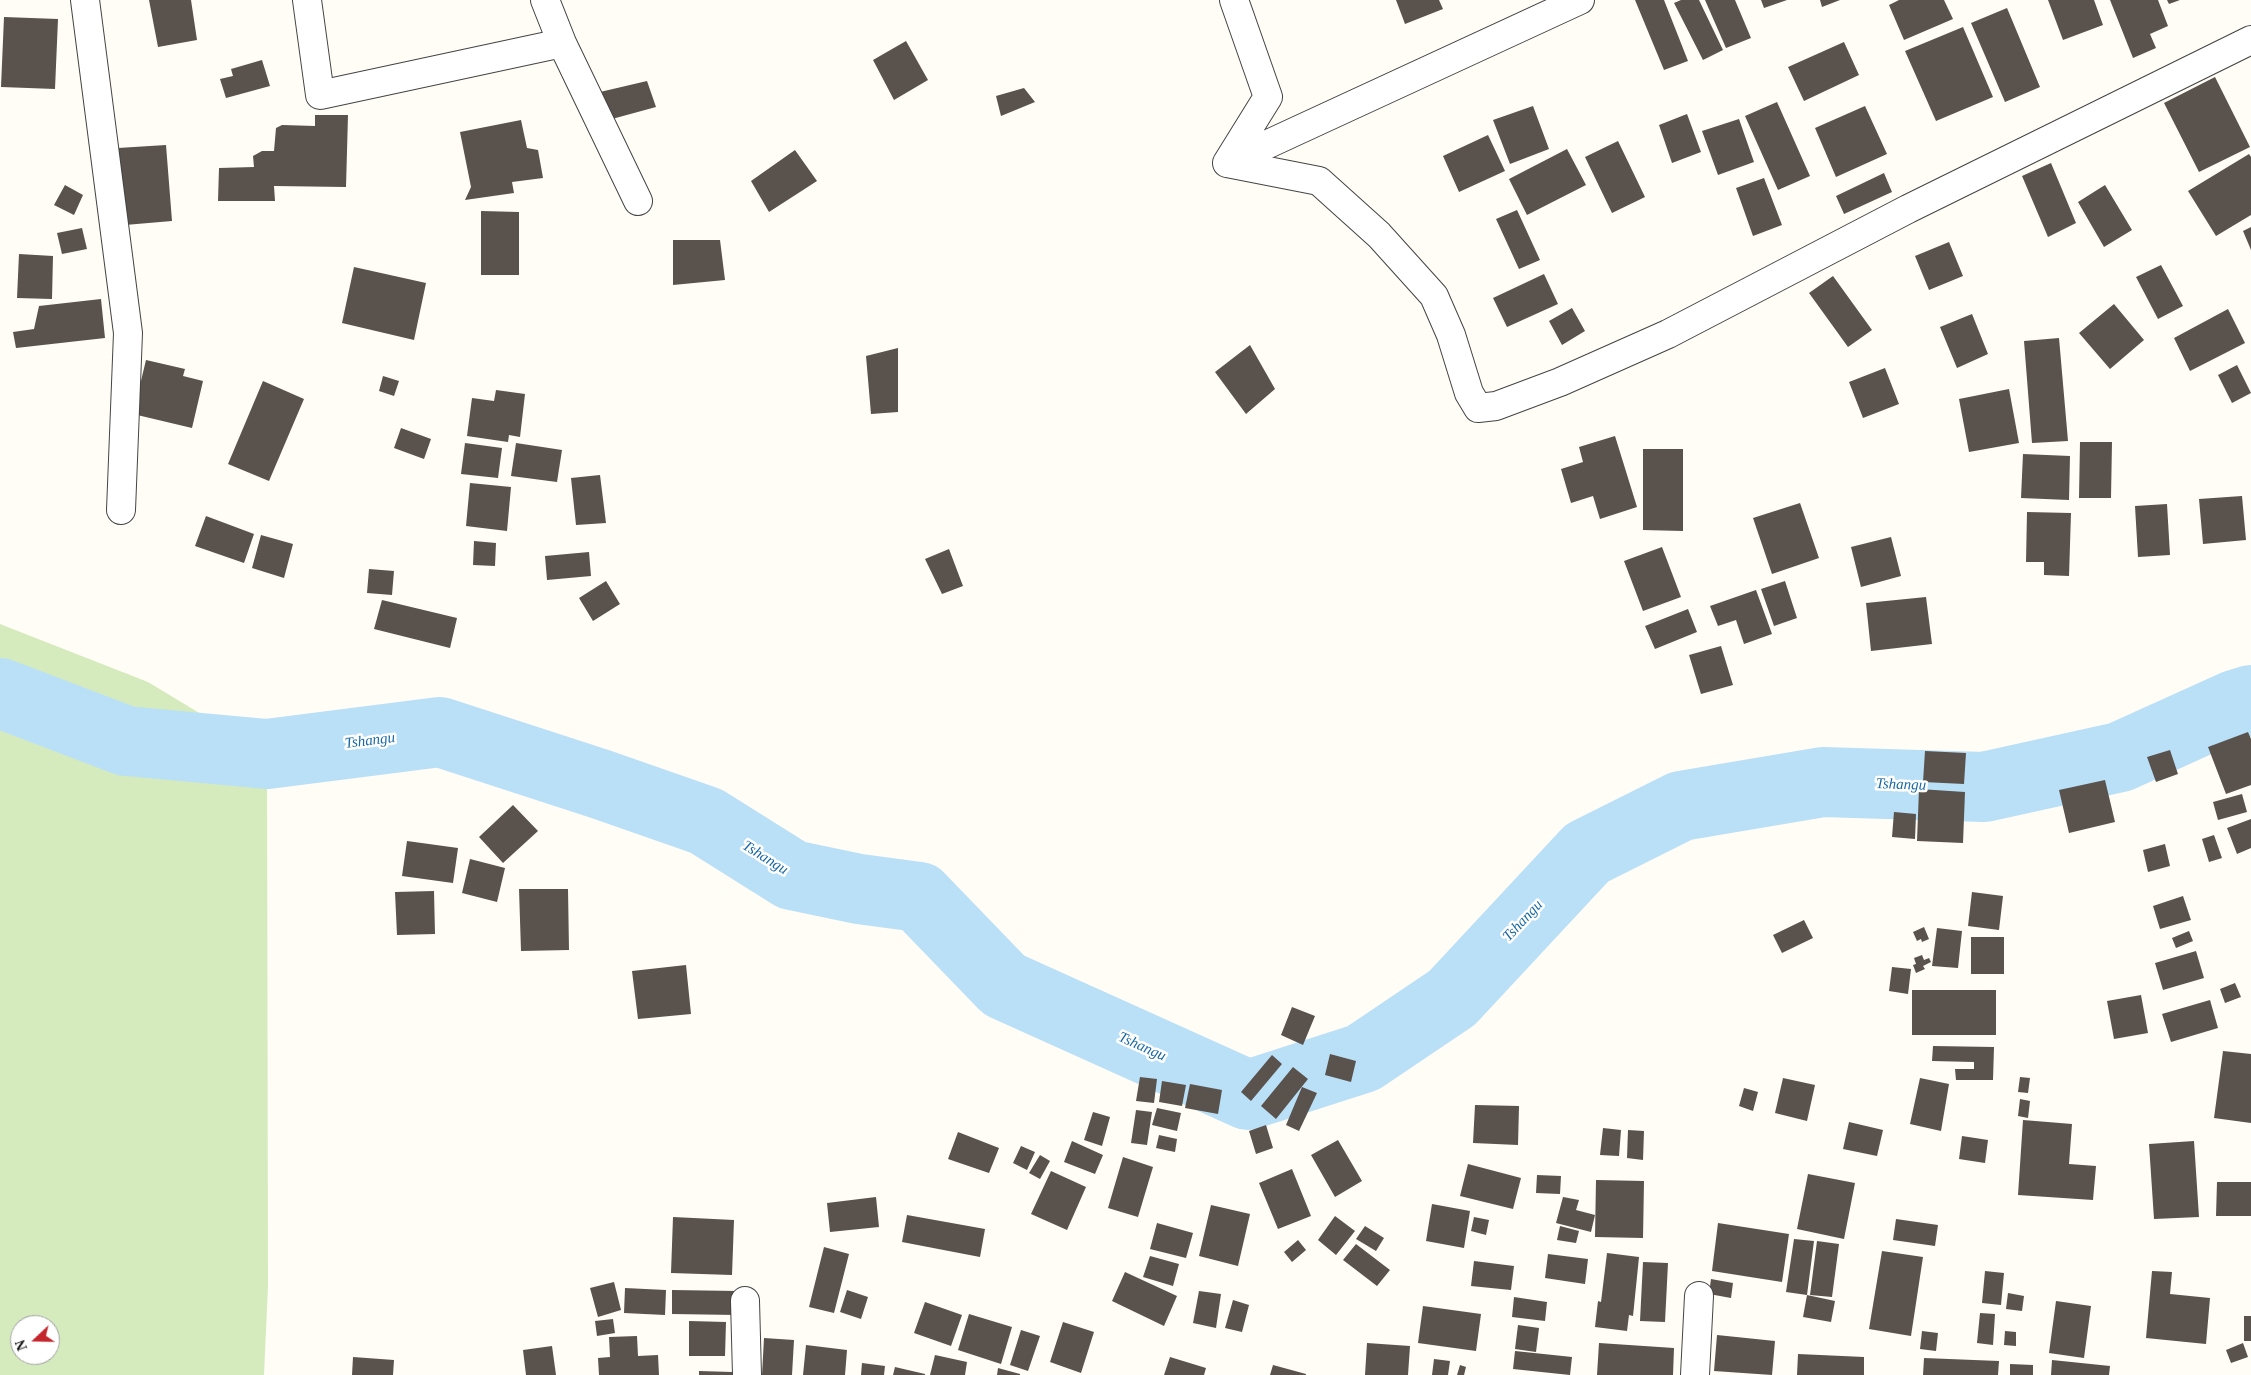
<!DOCTYPE html>
<style>
body{margin:0}
#map{position:relative;width:2251px;height:1375px;overflow:hidden;background:#fffdf5;font-family:"Times New Roman",serif}
canvas{display:block}
.north{position:absolute;left:10px;top:1315px;width:50px;height:50px;box-sizing:border-box;background:#fff;border:1px solid #a0a0a0;border-radius:50%;rotate:249deg;font-size:14px;font-weight:700;line-height:20px;text-align:center;color:#111}
.north::after{content:'';display:block;margin:auto;width:18px;height:22px;background:#c4262e;clip-path:polygon(50% 0,100% 100%,50% 72%,0 100%)}
</style>
<div id="map">
<canvas width="2251" height="1375"></canvas>
<div class="north">N</div>
</div>
<script>
const ctx = document.querySelector('canvas').getContext('2d');
ctx.lineJoin = 'round';
function fillPath(path, color) { ctx.fillStyle = color; ctx.fill(path, 'evenodd'); }
function trace(path, color, width, dash) { ctx.strokeStyle = color; ctx.lineWidth = width; ctx.lineCap = dash ? 'butt' : 'round'; ctx.setLineDash(dash || []); ctx.stroke(path); }
function write(font, color, halo, rows, align = 'center') {
  ctx.font = font + ' "Times New Roman",serif'; ctx.lineWidth = 5; ctx.setLineDash([]); ctx.textBaseline = 'middle'; ctx.strokeStyle = halo; ctx.fillStyle = color; for (const [text, x, y, turn = 0] of rows) {
    ctx.save(); ctx.translate(x, y); ctx.rotate((+turn || 0) * Math.PI / 180); ctx.textAlign = isNaN(turn) ? turn : align; if (halo) ctx.strokeText(text, 0, 0); ctx.fillText(text, 0, 0); ctx.restore();
  }
}
const green = new Path2D(`
 M0 624 148 682 267 754 268 1286 264 1375H0ZM20 1325H50V1355H20Z`);
const river = new Path2D(`
 M0 693 126 741 267 754 440 732 600 784 706 821 792 875 859 889 919 897 1004 985 1248 1095 1363 1058 1452 998 1587 853 1681 806 1823 782 1984 787 2120 757 2235 705 2251 700`);
const building = new Path2D(`
 M149 0H191L197 40 158 47Z
 M1396 0H1439L1443 9 1405 24Z
 M1635 0H1664L1688 61 1664 70Z
 M1681 0H1699L1723 50 1703 60 1674 3Z
 M1705 0H1735L1751 38 1726 48Z
 M1761 0H1787L1764 8Z
 M1820 0H1840L1822 7Z
 M1899 0H1944L1953 19 1904 40 1889 5Z
 M2048 0H2094L2103 25 2063 40Z
 M2110 0H2158L2168 26 2150 34 2156 48 2133 58Z
 M2167 0H2180L2169 4Z
 M2007 8 2040 87 2005 102 1971 23Z
 M4 17 58 19 55 89 1 87Z
 M1963 27 1993 97 1936 121 1905 51Z
 M906 41 928 80 894 100 873 60Z
 M1844 42 1859 75 1804 101 1788 67Z
 M262 60 270 86 226 98 220 79 233 76 231 69Z
 M2215 77 2250 147 2199 172 2164 103Z
 M647 81 656 107 612 119 600 92Z
 M1024 88 1035 102 1001 116 996 96Z
 M1777 102 1810 176 1778 190 1745 116Z
 M1533 106 1549 149 1510 164 1493 120Z
 M1865 106 1887 154 1836 177 1815 128Z
 M1687 114 1701 152 1672 163 1659 125Z
 M315 115H348L346 187 274 186 275 201H218L219 168 254 167 253 156 262 151H274L276 128 282 125 315 126Z
 M1739 119 1754 162 1718 175 1702 131Z
 M521 120 527 148 538 150 543 178 512 182 514 193 465 200 471 187 460 132Z
 M1488 135 1505 171 1459 192 1443 156Z
 M1618 141 1645 197 1612 213 1585 157Z
 M166 145 172 221 125 225 118 148Z
 M1567 149 1586 185 1527 215 1509 179Z
 M795 150 817 181 769 212 751 181Z
 M2249 154 2251 157V215L2216 236 2188 191Z
 M2051 163 2076 223 2048 237 2022 176Z
 M1884 173 1892 192 1844 214 1836 196Z
 M1764 178 1782 225 1753 236 1736 188Z
 M65 185 83 195 74 215 54 205Z
 M2105 185 2132 230 2104 247 2078 202Z
 M1517 210 1540 260 1519 269 1496 219Z
 M481 211 519 212V275H481Z
 M2251 227V250L2243 231Z
 M82 228 87 249 62 254 57 233Z
 M673 240H720L725 280 673 285Z
 M1949 242 1963 276 1929 290 1915 256Z
 M19 254 53 256 52 299 17 298Z
 M2161 265 2183 306 2158 319 2136 277Z
 M354 267 426 283 414 340 342 323Z
 M1544 274 1558 304 1507 327 1493 298Z
 M1833 276 1872 330 1848 347 1809 293Z
 M101 299 105 338 16 348 13 332 34 329 39 306Z
 M2114 304 2144 340 2110 369 2079 333Z
 M1572 308 1585 331 1562 345 1549 321Z
 M2228 309 2245 343 2190 371 2174 338Z
 M1972 314 1988 354 1957 368 1940 327Z
 M2059 338 2068 441 2032 443 2024 341Z
 M1250 345 1275 389 1246 414 1215 372Z
 M898 348V412L871 414 866 356Z
 M146 360 185 369 183 376 203 381 192 428 133 414Z
 M2237 365 2251 393 2232 403 2218 375Z
 M1885 368 1899 404 1863 418 1849 382Z
 M383 376 399 381 394 396 379 391Z
 M263 381 304 399 269 481 228 464Z
 M2009 389 2019 443 1969 452 1959 399Z
 M496 390 525 394 520 437 509 435 508 442 467 436 472 398 494 401Z
 M401 428 431 439 424 459 394 448Z
 M1615 436 1637 507 1600 519 1593 496 1571 503 1561 469 1583 462 1579 447Z
 M2080 442H2112L2111 498H2079Z
 M465 443 502 448 498 478 461 474Z
 M516 443 562 450 557 482 511 476Z
 M1643 449H1683V531L1643 530Z
 M2023 454 2070 456 2069 500 2021 498Z
 M600 475 606 523 576 525 571 478Z
 M470 483 511 487 507 531 466 526Z
 M2242 496 2246 540 2203 544 2199 499Z
 M1800 503 1819 558 1772 574 1753 518Z
 M2167 504 2170 555 2138 557 2135 506Z
 M2027 512 2071 513 2069 576 2044 575V562H2026Z
 M206 516 254 534 244 563 195 546Z
 M261 535 293 544 284 578 252 568Z
 M1891 537 1901 576 1861 587 1851 547Z
 M474 541 496 543 495 566 473 565Z
 M1662 547 1681 597 1643 611 1624 561Z
 M949 549 963 586 942 594 925 559Z
 M589 552 591 576 547 580 545 556Z
 M369 569 394 571 392 595 367 593Z
 M606 581 620 604 593 621 579 598Z
 M1785 581 1797 618 1774 626 1761 589Z
 M1756 590 1772 634 1744 644 1736 620 1718 626 1710 606Z
 M1926 597 1932 644 1871 651 1866 603Z
 M382 600 457 618 450 648 374 629Z
 M1688 609 1697 632 1655 649 1645 626Z
 M1721 646 1733 685 1701 694 1689 655Z
 M2248 732 2251 739V785L2226 794 2208 747Z
 M2170 750 2178 774 2156 782 2147 757Z
 M1925 751 1966 753 1964 784 1923 782Z
 M2105 780 2115 822 2069 833 2059 790Z
 M1919 789 1965 792 1963 843 1917 841Z
 M2242 794 2247 812 2218 820 2213 802Z
 M513 805 538 831 503 863 479 837Z
 M1894 812 1916 814 1915 839 1892 837Z
 M2251 819V848L2237 854 2227 828Z
 M2214 835 2222 858 2209 862 2202 839Z
 M407 841 458 848 453 883 402 876Z
 M2165 844 2170 866 2148 872 2143 850Z
 M470 859 505 868 497 902 462 893Z
 M519 889H568L569 950 521 951Z
 M434 891 435 934 397 935 395 892Z
 M1972 892 2003 896 1999 930 1968 926Z
 M2183 896 2191 920 2160 929 2153 906Z
 M1804 920 1813 938 1782 953 1773 935Z
 M1924 927 1929 939 1922 942 1921 939 1917 941 1913 932Z
 M1937 928 1962 931 1958 968 1932 966Z
 M2189 931 2193 941 2176 948 2172 938Z
 M1971 937H2004V974H1971Z
 M2196 951 2204 978 2163 990 2155 963Z
 M1922 955 1924 960 1929 958 1931 962 1923 966 1925 969 1916 973 1913 965 1916 964 1914 958Z
 M686 965 691 1014 638 1019 632 971Z
 M1892 967 1911 969 1908 994 1889 991Z
 M2235 983 2241 997 2225 1003 2220 989Z
 M1912 990H1996V1035H1912Z
 M2141 995 2148 1033 2114 1039 2107 1001Z
 M2210 1000 2218 1028 2171 1042 2162 1014Z
 M1292 1007 1315 1016 1303 1045 1281 1035Z
 M1933 1046 1994 1047 1993 1080H1956L1955 1069H1974V1062L1932 1061Z
 M2223 1051 2251 1054V1123L2214 1118Z
 M1330 1054 1356 1061 1351 1082 1325 1075Z
 M1272 1055 1282 1064 1251 1101 1241 1092Z
 M1293 1067 1308 1079 1276 1119 1261 1106Z
 M1140 1077 1157 1079 1154 1103 1136 1101Z
 M2020 1077 2030 1078 2028 1093 2018 1092Z
 M1783 1078 1815 1085 1807 1121 1775 1113Z
 M1920 1078 1949 1084 1941 1131 1910 1124Z
 M1162 1081 1186 1085 1182 1106 1159 1102Z
 M1190 1084 1222 1090 1218 1114 1185 1108Z
 M1302 1087 1317 1093 1299 1131 1286 1125Z
 M1744 1088 1758 1092 1753 1111 1739 1106Z
 M2020 1099 2030 1101 2028 1118 2018 1116Z
 M1475 1105 1519 1106 1518 1145 1473 1143Z
 M1157 1108 1181 1113 1177 1131 1152 1125Z
 M1136 1110 1152 1112 1147 1145 1131 1143Z
 M1093 1112 1110 1117 1102 1146 1084 1140Z
 M2023 1120 2072 1124 2069 1164 2096 1166 2093 1200 2018 1195Z
 M1849 1122 1883 1130 1877 1156 1843 1149Z
 M1266 1125 1273 1148 1256 1154 1249 1131Z
 M1603 1128 1621 1130 1619 1156 1600 1155Z
 M1628 1130 1644 1131 1643 1160 1627 1158Z
 M958 1132 999 1148 989 1173 948 1159Z
 M1159 1135 1177 1139 1175 1152 1156 1148Z
 M1962 1136 1988 1140 1985 1163 1959 1159Z
 M1338 1140 1362 1181 1335 1197 1311 1155Z
 M1072 1141 1103 1155 1095 1174 1064 1162Z
 M2194 1141 2199 1217 2154 1219 2149 1144Z
 M1021 1146 1035 1152 1027 1170 1013 1163Z
 M1040 1155 1050 1161 1040 1179 1029 1173Z
 M1123 1157 1153 1167 1138 1217 1108 1208Z
 M1468 1164 1521 1178 1513 1209 1460 1196Z
 M1292 1169 1311 1216 1278 1229 1259 1183Z
 M1051 1171 1086 1187 1067 1230 1031 1214Z
 M1808 1174 1855 1183 1844 1239 1797 1229Z
 M1537 1175 1561 1176 1560 1194 1536 1193Z
 M1596 1180 1644 1181 1643 1238 1595 1237Z
 M2217 1182H2251V1216H2216Z
 M876 1197 879 1227 830 1232 827 1203Z
 M1563 1197 1579 1200 1576 1210 1595 1215 1591 1232 1556 1223Z
 M1432 1204 1470 1211 1464 1248 1426 1241Z
 M1211 1205 1250 1214 1238 1266 1199 1256Z
 M907 1215 985 1229 980 1257 902 1242Z
 M1335 1216 1355 1231 1336 1255 1318 1240Z
 M673 1217 734 1220 732 1275 671 1273Z
 M1474 1217 1489 1220 1486 1235 1471 1231Z
 M1896 1219 1938 1225 1935 1246 1893 1240Z
 M1157 1223 1193 1233 1186 1258 1150 1249Z
 M1718 1223 1789 1234 1782 1282 1712 1271Z
 M1365 1226 1384 1238 1376 1251 1356 1239Z
 M1560 1226 1579 1231 1576 1243 1557 1240Z
 M1794 1239 1814 1241 1807 1295 1786 1292Z
 M1298 1240 1306 1250 1292 1262 1284 1252Z
 M1817 1241 1839 1244 1832 1297 1810 1295Z
 M1356 1244 1390 1270 1377 1286 1343 1260Z
 M824 1247 849 1254 834 1313 809 1307Z
 M1882 1251 1923 1257 1911 1336 1869 1329Z
 M1607 1253 1639 1257 1633 1316 1629 1315 1627 1331 1595 1327 1598 1301 1601 1302Z
 M1548 1254 1588 1259 1585 1284 1545 1278Z
 M1150 1256 1179 1264 1173 1286 1143 1277Z
 M1474 1261 1514 1266 1511 1290 1471 1286Z
 M1643 1262 1668 1263 1665 1322 1640 1321Z
 M1985 1271 2004 1273 2001 1305 1982 1303Z
 M2152 1271 2172 1272 2170 1294 2210 1298 2206 1344 2146 1338Z
 M1125 1272 1177 1296 1164 1326 1112 1301Z
 M1711 1279 1733 1283 1731 1298 1709 1294Z
 M614 1282 621 1310 598 1317 590 1288Z
 M625 1288 666 1290 665 1315 624 1313Z
 M672 1290 737 1291V1315L672 1314Z
 M847 1290 868 1297 861 1319 840 1312Z
 M1199 1291 1221 1294 1216 1328 1193 1323Z
 M2008 1293 2024 1296 2022 1311 2006 1309Z
 M1807 1295 1835 1301 1831 1322 1803 1317Z
 M1514 1297 1547 1302 1545 1321 1512 1317Z
 M1233 1300 1249 1305 1242 1332 1225 1328Z
 M2056 1301 2091 1306 2084 1358 2049 1353Z
 M925 1302 962 1315 951 1346 914 1333Z
 M1423 1306 1481 1314 1476 1351 1418 1343Z
 M1980 1313 1995 1314 1993 1345 1977 1343Z
 M969 1314 1012 1327 1001 1364 958 1350Z
 M2244 1316H2251V1341H2244Z
 M613 1319 615 1333 597 1336 595 1321Z
 M689 1321 726 1322 725 1356H689Z
 M1063 1322 1094 1332 1081 1373 1050 1362Z
 M1518 1325 1539 1328 1536 1352 1515 1349Z
 M1021 1330 1040 1336 1028 1371 1010 1365Z
 M1922 1331 1938 1333 1936 1351 1920 1349Z
 M2005 1331 2016 1332V1346L2004 1345Z
 M1717 1335 1775 1341 1772 1375 1714 1371Z
 M637 1336 638 1356 658 1355 659 1375H599L598 1358 610 1357 609 1337Z
 M764 1338 794 1340 792 1375H762Z
 M1367 1343 1410 1346 1408 1375H1365Z
 M1599 1343 1674 1348 1673 1375H1597Z
 M2243 1343 2248 1357 2231 1363 2226 1350Z
 M806 1345 847 1350 845 1375H803Z
 M552 1346 556 1375H526L523 1350Z
 M1515 1351 1572 1357 1570 1375 1513 1369Z
 M1798 1354 1864 1357V1375H1797Z
 M935 1355 967 1362 965 1375H930Z
 M353 1357 394 1360 393 1375H352Z
 M1170 1357 1206 1368 1204 1375H1164Z
 M1924 1358 1999 1361 1998 1375H1923Z
 M1434 1359 1450 1361 1448 1375H1432Z
 M2052 1360 2110 1366 2109 1375H2051Z
 M862 1363 885 1366 884 1375H861Z
 M2010 1364 2033 1365V1375H2010Z
 M1273 1365 1306 1374V1375H1270Z
 M1460 1365 1466 1367 1464 1375H1457Z
 M895 1367 925 1374V1375H893Z
 M998 1368 1020 1374V1375H997Z
 M699 1371 732 1372V1375H699Z`);
const street = new Path2D(`
 M85 0 128 333 121 510
 M307 0 320 95 562 43
 M545 0 562 43 638 201
 M1234 0 1268 97 1227 163 1319 181 1379 235 1434 296 1451 335 1469 393 1478 408 1496 406 1560 382 1668 334 1908 209 2251 40
 M1227 163 1580 0
 M745 1301 747 1375
 M1695 1375 1699 1296`);
const waterNames = [
 ["Tshangu",370,741,-7],
 ["Tshangu",1901,785,2],
 ["Tshangu",765,858,32],
 ["Tshangu",1523,921,-47],
 ["Tshangu",1142,1047,24]
];
fillPath(green, '#d5ebbd');
trace(river, '#b9e0f7', 70);
fillPath(building, '#5a524d');
trace(street, '#444', 30);
trace(street, '#fff', 28);
write('italic 15px', '#1768a6', '#fff', waterNames);
</script>
